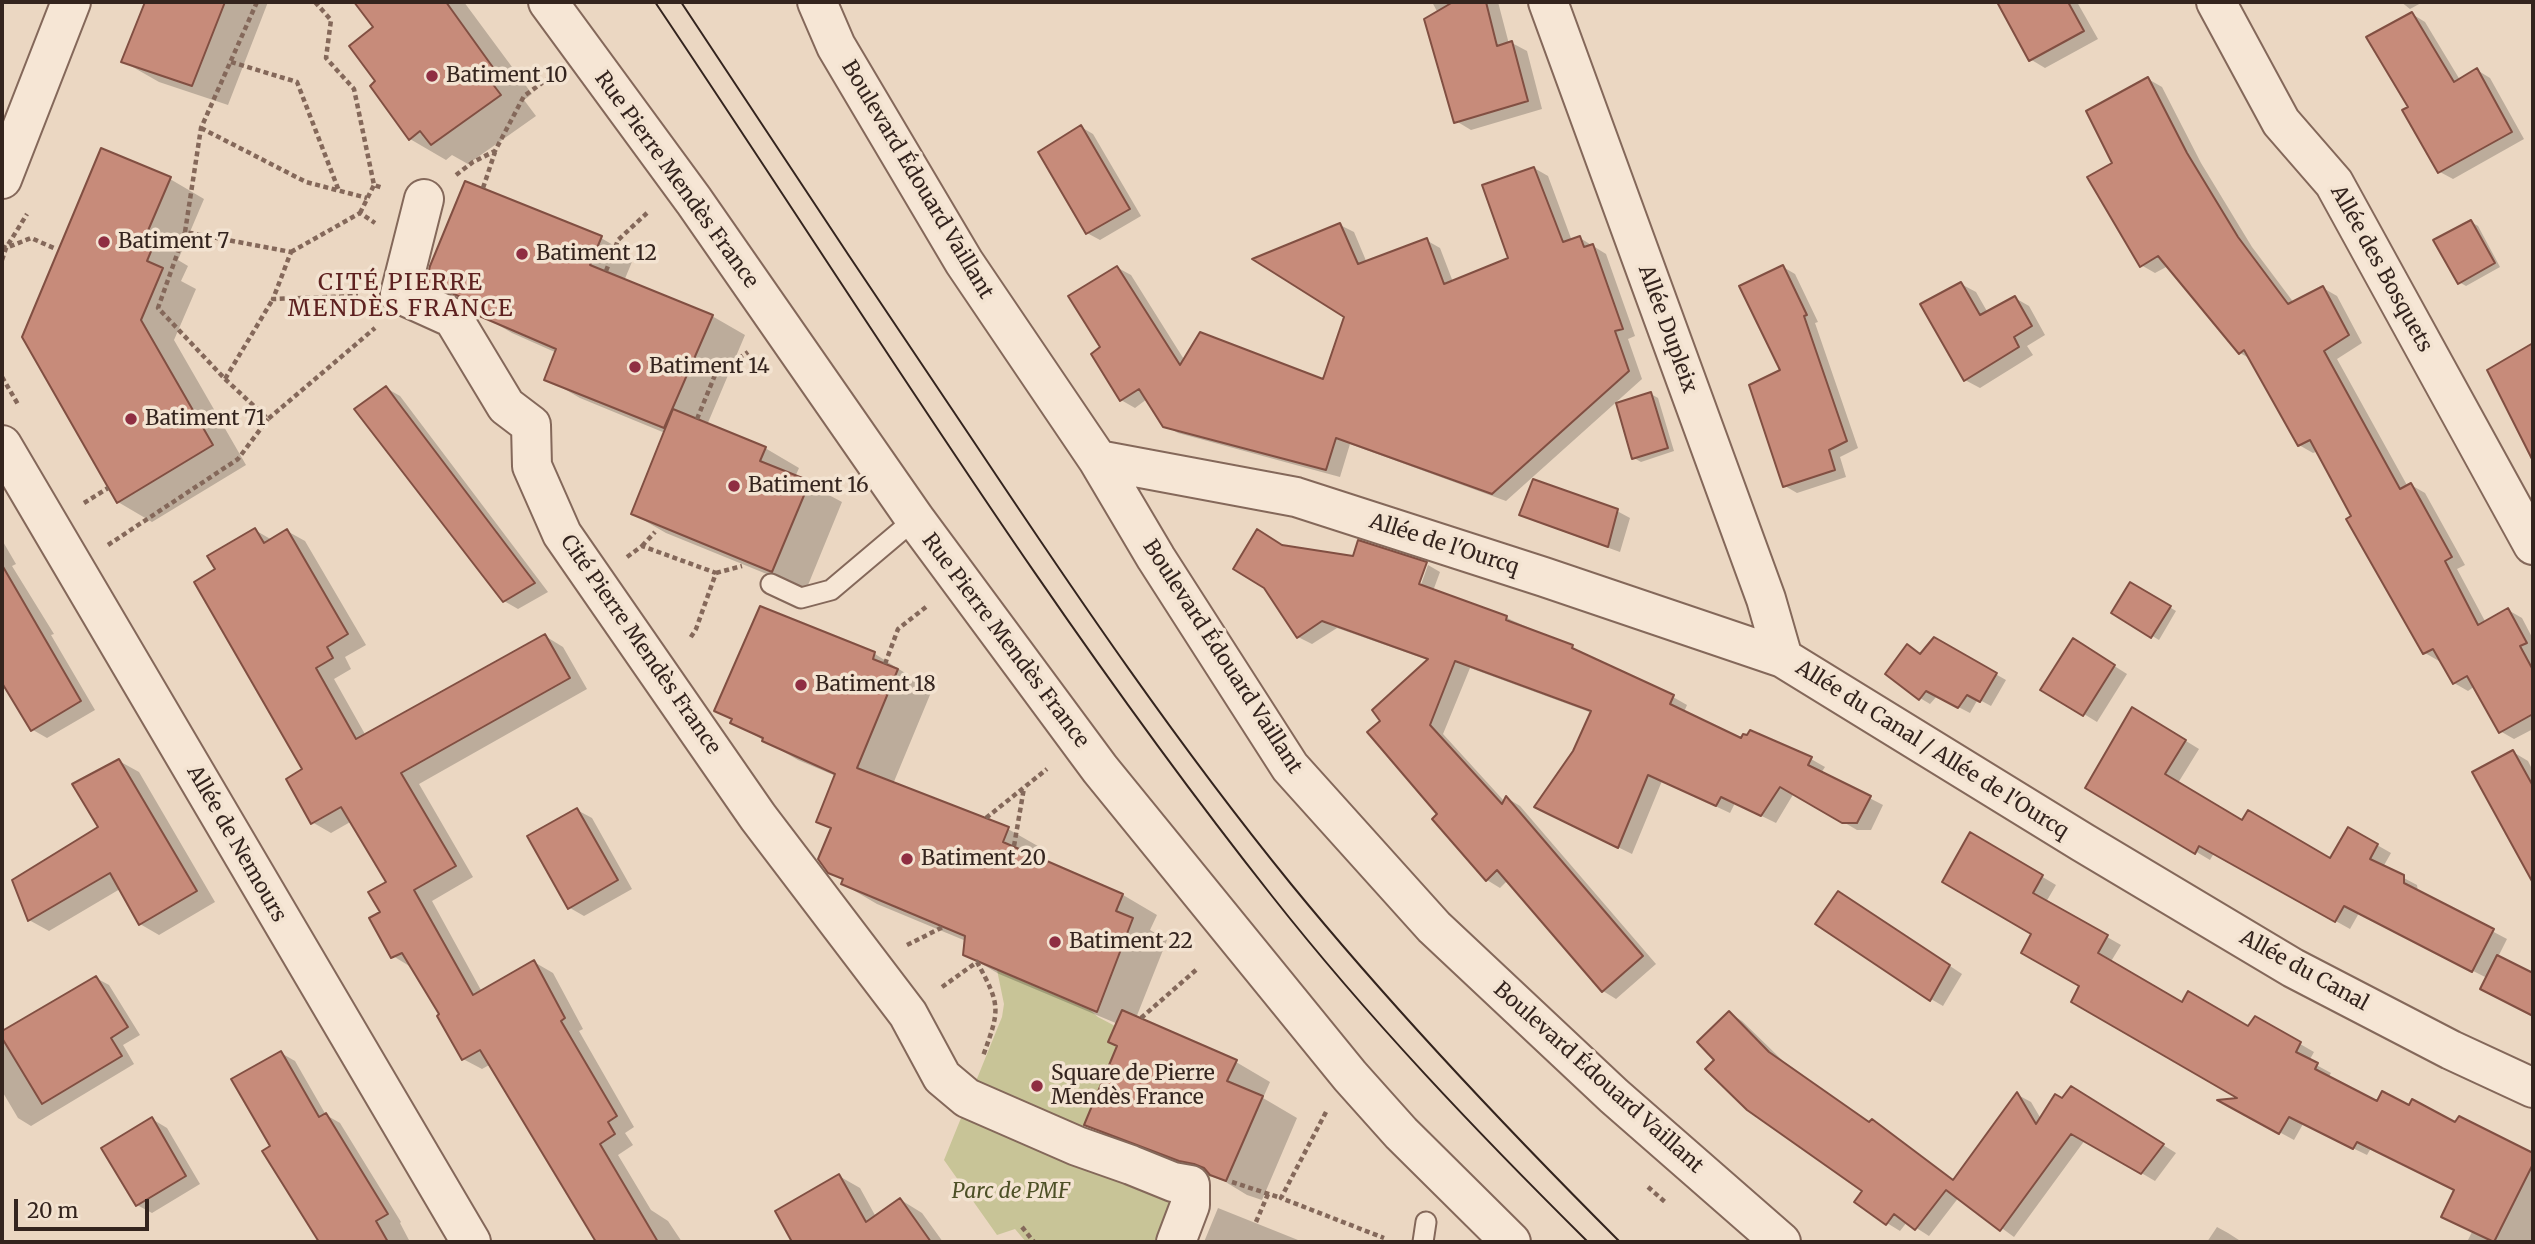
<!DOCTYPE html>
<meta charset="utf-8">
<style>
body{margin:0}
#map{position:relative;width:2535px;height:1244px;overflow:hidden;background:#ebd7c2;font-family:Merriweather,serif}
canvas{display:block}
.frame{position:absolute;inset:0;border:4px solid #34241e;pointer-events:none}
.scale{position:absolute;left:14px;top:1199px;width:135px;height:32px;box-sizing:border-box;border:4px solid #34241e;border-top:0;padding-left:9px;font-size:21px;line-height:24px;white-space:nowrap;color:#34241e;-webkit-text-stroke:5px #f3e3d1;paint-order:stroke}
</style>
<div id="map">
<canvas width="2535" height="1244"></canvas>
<div class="frame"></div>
<div class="scale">20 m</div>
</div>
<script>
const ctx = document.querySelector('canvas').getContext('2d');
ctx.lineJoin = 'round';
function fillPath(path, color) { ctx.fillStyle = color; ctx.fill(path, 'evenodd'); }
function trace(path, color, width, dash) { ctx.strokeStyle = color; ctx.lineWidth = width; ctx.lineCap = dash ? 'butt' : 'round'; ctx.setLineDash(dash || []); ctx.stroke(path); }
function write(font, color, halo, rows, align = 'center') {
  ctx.font = font + ' Merriweather,serif'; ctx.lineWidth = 7; ctx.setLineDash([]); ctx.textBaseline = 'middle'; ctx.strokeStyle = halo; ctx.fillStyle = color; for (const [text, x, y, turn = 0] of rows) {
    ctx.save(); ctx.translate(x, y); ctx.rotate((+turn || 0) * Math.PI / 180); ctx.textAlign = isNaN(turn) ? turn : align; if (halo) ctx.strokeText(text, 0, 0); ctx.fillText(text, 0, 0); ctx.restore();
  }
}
const green = new Path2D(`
 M997 970 1090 1010 1098 1017 1115 1026 1117 1046 1082 1130 1194 1170 1197 1164 1213 1171 1186 1230 1171 1223 1154 1242H1026L1015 1229 997 1235 944 1160 1002 1017 1004 1004Z`);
const shadow = new Path2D(`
 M147 2H268L228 105 159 82 124 62Z
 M356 2H464L532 94 524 100 536 116 468 164 452 155 446 160 410 139 372 86 378 81 376 27Z
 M1432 2H1498L1509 44 1512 43 1527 51 1542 109 1471 130 1456 121 1438 13Z
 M1999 2H2077L2098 39 2045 68 2030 59Z
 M2401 2H2423L2410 9Z
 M2412 14 2425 22 2460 80 2477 70 2490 78 2524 139 2453 179 2440 172 2411 107Z
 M2148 79 2162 87 2201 163 2252 247 2294 303 2323 288 2337 296 2362 343 2337 359 2408 487 2411 485 2425 493 2465 565 2457 569 2486 623 2508 610 2522 618 2533 639V729L2514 739 2500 731 2475 686 2468 691 2454 683 2441 660 2439 661 2425 653 2318 451 2313 453 2299 445 2251 359 2240 353 2168 266 2155 273 2141 265 2115 164Z
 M1081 127 1093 134 1141 216 1100 240 1087 233Z
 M1534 168 1548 176 1572 241 1580 238 1606 254 1635 336 1628 339 1642 379 1506 501 1350 444 1340 477 1178 433 1164 425 1147 399 1135 408 1121 400 1103 348 1118 268 1131 275 1185 361 1324 382 1346 316 1340 225 1354 232 1367 263 1426 240 1440 248 1453 282 1510 259Z
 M170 179 204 199 178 260 188 266 181 281 196 289 174 340 246 465 152 522 118 502 24 337Z
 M2471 222 2478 226 2500 267 2466 286 2459 282Z
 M601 238 634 257 624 281 712 316 745 335 707 425 765 448 799 468 795 477 842 502 806 590 666 533 633 514 665 433 580 398 547 379 557 353 512 333 478 313 470 304 428 281Z
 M1783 267 1795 274 1818 322 1815 323 1858 448 1840 457 1846 477 1797 493 1785 486Z
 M1961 284 1976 292 1988 313 2015 298 2029 306 2045 335 2027 346 2033 355 1980 388 1965 380Z
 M2533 345V455L2489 370Z
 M386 388 400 396 548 592 518 609 504 601Z
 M1651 394 1658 398 1674 451 1641 462 1634 458Z
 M1617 511 1630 518 1620 552 1534 521 1522 514Z
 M255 530 272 540 287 531 305 541 366 645 345 657 351 669 334 679 366 736 545 636 563 647 587 689 419 784 473 877 432 901 482 992 534 962 553 973 583 1029 579 1031 634 1127 625 1133 633 1145 618 1155 651 1210 668 1221 682 1242H599L491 1064 482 1069 463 1059 441 1015 411 967 393 956 382 912 388 883 352 821 331 833 312 822 304 769 217 570Z
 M2 540 16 564 12 566 54 634 51 635 95 710 47 738 33 730 2 680Z
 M1283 546 1418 593 1428 565 1440 572 1433 591 1507 618 1572 647 1586 655 1585 656 1673 697 1687 705 1684 712 1742 740 1748 738 1750 732 1811 759 1825 767 1821 773 1883 805 1871 830H1857L1794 793 1776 823 1735 803 1730 813 1662 781 1632 854 1550 814 1592 713 1470 668 1443 734 1505 802 1507 798 1520 806 1656 964 1616 999 1603 991 1508 880 1500 888 1487 880 1439 814 1382 721 1428 660 1337 628 1312 644 1298 637Z
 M2131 584 2176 611 2159 640 2113 612Z
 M761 608 875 654 932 690 893 784 1008 829 1043 849 1039 859 1123 895 1157 915 1150 930 1167 940 1136 1018 1236 1062 1270 1082 1263 1098 1297 1118 1262 1200 1247 1195 1224 1181 1121 1144 1086 1124 1119 1046 1118 1024 999 974 965 954 966 941 877 904 843 884 844 880 829 871 833 830 818 821 836 776 798 760 732 722 733 720 716 711Z
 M1934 639 2006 680 1991 706 1978 699 1970 713 1937 696 1930 704 1920 698 1921 655Z
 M2086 648 2127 674 2097 722 2043 689Z
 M2147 717 2199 749 2178 783 2243 822 2331 860 2377 845 2391 853 2383 867 2417 885 2418 892 2507 939 2498 957 2533 975V1015L2493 995 2487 978 2359 913 2350 929 2214 853 2210 860 2087 787Z
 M2513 752 2528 761 2533 771V852L2530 854Z
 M119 761 139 772 215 902 159 935 140 924 120 889 49 931 29 920 101 828Z
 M577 810 592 818 632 889 584 916 570 908Z
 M1971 834 2056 885 2046 902 2121 945 2110 963 2182 1004 2248 1028 2255 1018 2314 1052 2309 1061 2331 1073 2328 1078 2378 1103 2410 1107 2456 1125 2460 1118 2533 1155V1242H2467L2472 1232 2457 1224 2456 1190 2371 1148 2367 1155 2303 1124 2294 1140 2222 1101 2242 1099 2081 986 2034 934Z
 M1851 900 1962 974 1943 1006 1931 999Z
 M96 978 109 985 140 1035 123 1045 134 1064 31 1126 18 1118 2 1091V1034Z
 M1729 1013 1742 1021 1783 1061 1870 1124 1885 1129 1955 1181 2018 1095 2031 1102 2041 1119 2063 1101 2084 1096 2176 1153 2155 1181 2085 1140 2014 1237 1959 1197 1929 1236 1907 1222 1900 1231 1887 1223 1864 1191 1716 1060Z
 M281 1053 295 1061 326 1115 340 1123 401 1222 400 1223 410 1242H322L265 1151 273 1147Z
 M152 1119 167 1128 200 1184 152 1213 137 1205Z
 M839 1176 860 1188 876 1217 901 1200 922 1213 943 1242H794L777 1211Z
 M1218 1208 1303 1242H1204Z
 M2217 1227 2228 1233 2242 1242H2207Z`);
const building = new Path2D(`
 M145 2H225L192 86 121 62Z
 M354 2H446L497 73 489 79 501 95 431 145 420 131 409 140 370 86 375 81 349 46 373 27Z
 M1453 2H1486L1497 46 1512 41 1528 101 1454 123 1424 19Z
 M1997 2H2068L2084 31 2029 61Z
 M2412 12 2454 82 2477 68 2512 132 2438 173 2402 110 2408 107 2366 37Z
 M2148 77 2187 153 2238 237 2288 304 2323 286 2349 335 2324 351 2400 489 2411 483 2452 557 2445 561 2478 625 2508 608 2527 643 2520 646 2533 670V714L2499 733 2467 676 2453 684 2433 649 2423 654 2346 519 2351 516 2310 440 2298 446 2244 350 2239 354 2158 256 2140 267 2087 177 2112 163 2086 111Z
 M1081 125 1130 209 1086 234 1038 152Z
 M101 148 171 177 144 240 154 244 147 261 163 268 141 320 213 445 117 503 22 337Z
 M1534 167 1563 242 1580 236 1584 247 1593 244 1623 329 1615 331 1629 371 1492 494 1336 438 1326 470 1163 427 1139 389 1120 401 1091 354 1100 347 1068 296 1117 266 1180 365 1200 332 1323 379 1344 317 1252 259 1340 223 1358 264 1427 238 1444 284 1508 258 1482 185Z
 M465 181 602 236 590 265 713 315 664 428 544 380 556 349 477 315 463 298 426 282 430 266Z
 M2471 220 2495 263 2458 284 2433 240Z
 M1783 265 1807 315 1804 316 1847 441 1829 450 1835 470 1783 487 1749 385 1780 370 1739 286Z
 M1961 282 1980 315 2015 296 2032 326 2014 337 2019 347 1964 381 1920 304Z
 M2533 343V461L2487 370Z
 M386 386 397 401 535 583 503 602 354 409Z
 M1651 392 1668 448 1632 459 1616 403Z
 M673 409 766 447 760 461 810 481 772 572 631 514Z
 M1533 479 1618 509 1608 547 1519 515Z
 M255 528 264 543 287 529 348 634 327 647 333 658 316 668 356 739 545 634 570 678 401 773 456 866 414 890 473 995 534 960 565 1018 561 1021 617 1116 608 1122 615 1134 600 1144 658 1242H596L480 1050 462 1060 437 1016 439 1014 402 953 391 958 369 918 380 912 368 892 386 882 341 807 311 824 286 779 302 769 194 582 215 569 207 556Z
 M1257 529 1282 545 1353 556 1358 540 1427 562 1419 584 1507 616 1506 620 1573 645 1572 648 1674 695 1670 704 1741 738 1743 734 1747 735 1750 730 1812 757 1808 765 1871 796 1857 823H1842L1780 787 1761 816 1721 797 1716 806 1648 775 1618 848 1534 807 1573 751 1591 711 1455 661 1430 725 1502 804 1506 796 1643 956 1602 992 1497 870 1486 881 1432 819 1437 814 1367 732 1380 721 1372 710 1428 659 1322 621 1297 638 1264 588 1233 569Z
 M2 565 81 701 31 731 2 683Z
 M2130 582 2171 606 2151 638 2111 613Z
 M760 606 875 652 873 659 898 669 857 768 1009 827 1003 842 1123 894 1116 911 1133 918 1097 1012 963 955 965 936 841 884 843 879 828 873 818 859 831 828 816 822 835 774 762 741 763 738 730 723 732 719 714 711Z
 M1934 637 1997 673 1980 702 1967 695 1958 708 1926 691 1919 700 1885 674 1907 644 1920 654Z
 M2073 638 2115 665 2083 716 2040 690Z
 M2132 707 2186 740 2165 774 2242 820 2248 810 2330 858 2348 827 2378 844 2370 859 2404 875V883L2494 929 2472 972 2344 906 2335 922 2199 846 2195 854 2085 788Z
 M2513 750 2533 786V883L2472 772Z
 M119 759 197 891 139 925 110 873 28 921 12 880 98 827 72 784Z
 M577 808 618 880 568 909 527 836Z
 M1970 832 2043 875 2033 893 2108 935 2098 953 2182 1002 2188 991 2248 1026 2255 1016 2301 1042 2296 1052 2318 1063 2315 1069 2377 1101 2382 1091 2409 1105 2412 1099 2455 1122 2459 1116 2533 1153V1164L2494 1242 2441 1217 2454 1190 2357 1142 2353 1149 2289 1117 2279 1134 2217 1100 2237 1098 2071 1002 2079 986 2021 953 2031 934 1942 882Z
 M1838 891 1950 965 1930 1001 1815 924Z
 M2497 955 2533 973V1016L2480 989Z
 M96 976 128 1027 111 1038 122 1056 42 1104 2 1038V1031Z
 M1122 1010 1237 1060 1227 1081 1263 1096 1226 1181 1210 1175 1204 1168 1194 1164 1179 1161 1084 1125 1117 1046 1108 1042Z
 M1729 1011 1769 1052 1869 1122 1872 1119 1953 1180 2017 1092 2036 1124 2055 1094 2062 1098 2071 1086 2164 1144 2141 1174 2071 1134 2000 1231 1946 1190 1915 1230 1894 1214 1886 1225 1854 1202 1862 1191 1747 1110 1705 1069 1714 1060 1697 1042Z
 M281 1051 319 1117 326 1113 388 1214 376 1221 388 1242H319L262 1151 270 1146 231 1079Z
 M152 1117 186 1176 136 1206 101 1148Z
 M839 1174 866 1222 900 1198 931 1242H792L775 1211Z`);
const path = new Path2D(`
 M257 2 201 128 185 232 291 252 273 299 358 296
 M315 2 331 20 326 58 354 89 374 185 383 188
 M231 62 297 82 339 191
 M201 128 306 182 367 198
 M456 175 473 162 495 151 524 96 549 78
 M483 188 495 152
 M360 213 374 185
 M185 232 158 308 225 379 273 299
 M2 246 6 248 31 238 56 249
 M291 252 360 213 375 223
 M2 260 6 248 27 214
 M606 271 618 240 647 213
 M2 377 19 406
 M225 379 268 419 375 328
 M697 419 715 375 748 352
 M84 503 108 488
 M108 545 238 459 268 419
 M642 546 655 532
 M627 557 642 546 716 573 696 629 689 640
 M716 573 742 566
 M885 664 898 629 926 607
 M986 818 1047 769
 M1014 846 1024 788
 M907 945 943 927
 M942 987 977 962C1001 1006 1000 1009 983 1056
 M1141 1018 1196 970
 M1326 1112 1281 1198 1384 1238
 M1232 1182 1281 1198
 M1648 1187 1665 1202
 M1256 1222 1268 1194
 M1022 1227 1034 1242`);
const lane = new Path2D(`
 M771 584 801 598 831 590 915 519
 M1423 1242 1426 1222`);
const street = new Path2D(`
 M548 2 694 201 915 519 1100 769 1350 1076 1401 1133 1511 1242
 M817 2 836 46 964 262 1098 460 1156 558 1290 767 1434 927 1614 1096 1781 1242
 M1548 2 1766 599 1783 658
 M2216 2 2281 122 2334 183 2533 545
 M2 179 71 2
 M424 199 400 294 453 318 506 406 531 425 532 466 562 534 758 817 908 1014 942 1077 967 1098 1077 1146 1131 1165 1173 1182 1190 1185V1205L1176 1242
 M2 445 471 1242
 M1098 460 1296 497 1544 577 1783 658 2082 842 2293 968 2451 1050 2533 1088`);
const tram = new Path2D(`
 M655 2C857 302 1047 612 1272 896 1369 1019 1477 1132 1588 1242
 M681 2C778 150 877 298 976 445 1076 595 1178 745 1291 884 1394 1010 1505 1127 1620 1242`);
const markers = [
 [432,76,7,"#8f2e42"],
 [104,242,7,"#8f2e42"],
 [522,254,7,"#8f2e42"],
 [635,367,7,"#8f2e42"],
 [131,419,7,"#8f2e42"],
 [734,486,7,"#8f2e42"],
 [801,685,7,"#8f2e42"],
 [907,859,7,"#8f2e42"],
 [1055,942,7,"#8f2e42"],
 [1037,1086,7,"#8f2e42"]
];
const poiNames = [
 ["Batiment 10",446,76],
 ["Batiment 7",118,242],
 ["Batiment 12",536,254],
 ["Batiment 14",649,367],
 ["Batiment 71",145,419],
 ["Batiment 16",748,486],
 ["Batiment 18",815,685],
 ["Batiment 20",921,859],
 ["Batiment 22",1069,942],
 ["Square de Pierre",1051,1074],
 ["Mendès France",1051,1098]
];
const streetNames = [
 ["Rue Pierre Mendès France",676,180,54],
 ["Boulevard Édouard Vaillant",917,180,59],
 ["Allée des Bosquets",2381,269,61],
 ["Allée Dupleix",1667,329,70],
 ["Allée de l'Ourcq",1444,545,18],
 ["Rue Pierre Mendès France",1005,641,53],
 ["Cité Pierre Mendès France",640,645,55],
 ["Boulevard Édouard Vaillant",1222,657,57],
 ["Allée du Canal / Allée de l'Ourcq",1932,750,32],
 ["Allée de Nemours",236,844,60],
 ["Allée du Canal",2304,971,29],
 ["Boulevard Édouard Vaillant",1598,1078,42]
];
const parkNames = [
 ["Parc de PMF",1011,1192]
];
const neighbourhoodNames = [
 ["CITÉ PIERRE",401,283],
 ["MENDÈS FRANCE",401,309]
];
fillPath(green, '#c8c497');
fillPath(shadow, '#0003');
fillPath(building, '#c78b7a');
trace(building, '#814f42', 2);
trace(lane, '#84685a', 23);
trace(street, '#84685a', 42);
trace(path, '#84685a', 4.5, [5, 3.5]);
trace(lane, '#f6e6d5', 19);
trace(street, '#f6e6d5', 38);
trace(tram, '#34241e', 2);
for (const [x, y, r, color] of markers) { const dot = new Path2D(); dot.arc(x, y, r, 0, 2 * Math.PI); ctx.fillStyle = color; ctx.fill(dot); trace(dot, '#f3e3d1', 2.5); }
write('21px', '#34241e', '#f3e3d1', poiNames, 'left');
write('21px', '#34241e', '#f3e3d1', streetNames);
write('italic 21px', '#4d5026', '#f3e3d1', parkNames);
ctx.letterSpacing = '2px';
write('23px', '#5e2120', '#f3e3d1', neighbourhoodNames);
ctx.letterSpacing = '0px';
</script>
